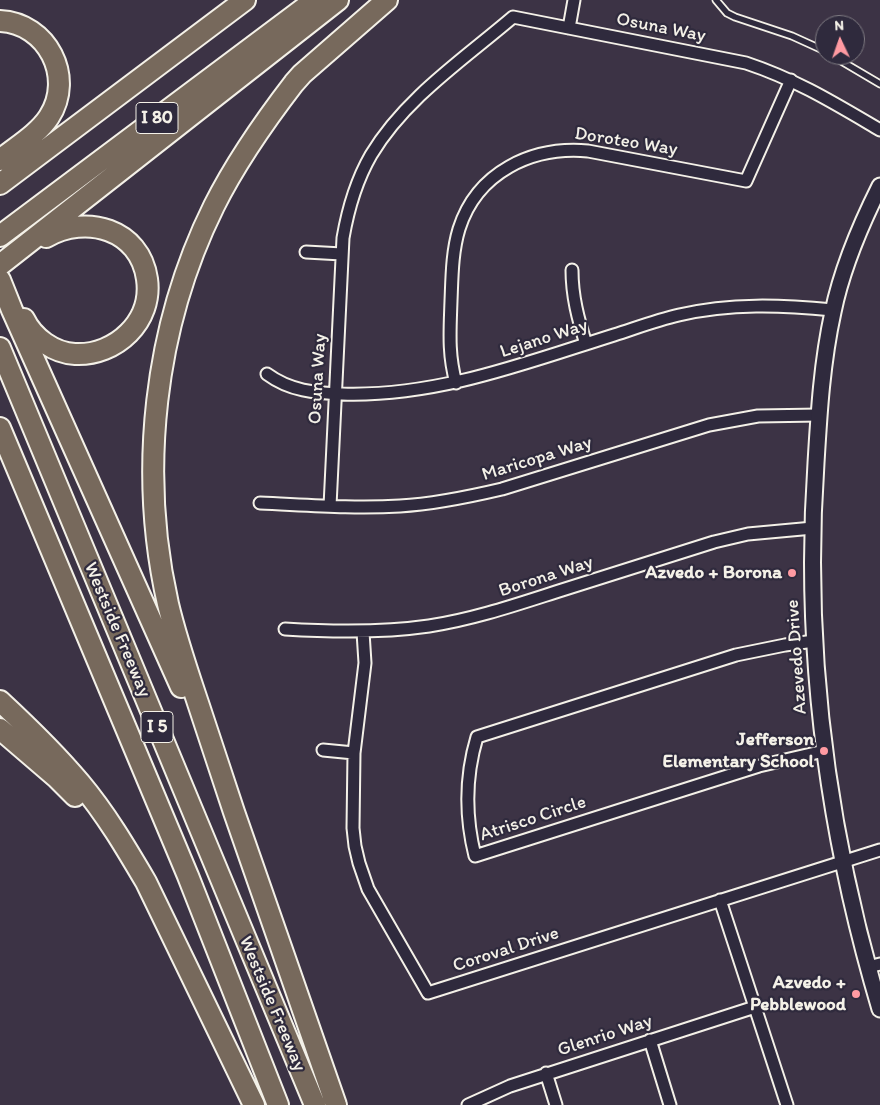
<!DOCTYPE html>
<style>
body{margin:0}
#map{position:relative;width:880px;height:1105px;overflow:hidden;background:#3c3345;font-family:Itim,sans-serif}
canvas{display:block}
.north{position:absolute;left:815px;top:15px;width:50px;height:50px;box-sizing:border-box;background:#2f2a3d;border:1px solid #7e7a81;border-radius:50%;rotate:357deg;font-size:14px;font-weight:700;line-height:20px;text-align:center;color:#f4f1e8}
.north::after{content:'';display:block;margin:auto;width:18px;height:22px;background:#ff9aa2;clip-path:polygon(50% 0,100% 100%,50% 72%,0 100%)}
</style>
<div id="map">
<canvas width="880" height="1105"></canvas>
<div class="north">N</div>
</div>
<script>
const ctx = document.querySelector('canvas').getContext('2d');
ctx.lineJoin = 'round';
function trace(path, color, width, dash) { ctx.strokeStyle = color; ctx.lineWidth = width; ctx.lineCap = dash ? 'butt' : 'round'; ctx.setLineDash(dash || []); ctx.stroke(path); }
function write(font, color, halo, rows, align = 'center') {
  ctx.font = font + ' Itim,sans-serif'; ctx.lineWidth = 4.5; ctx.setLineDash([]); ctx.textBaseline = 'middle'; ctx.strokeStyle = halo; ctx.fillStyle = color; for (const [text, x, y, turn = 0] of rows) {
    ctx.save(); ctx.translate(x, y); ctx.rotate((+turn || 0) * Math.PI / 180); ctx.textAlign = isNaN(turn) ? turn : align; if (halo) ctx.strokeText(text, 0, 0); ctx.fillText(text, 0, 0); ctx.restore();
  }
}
const lane = new Path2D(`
 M716 0 727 13 735 17 792 36 825 51
 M831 55 880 84`);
const street = new Path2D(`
 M569 28 574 0
 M306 252 342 254
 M572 270C572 296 578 319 586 344
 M267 374C290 391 315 393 342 394 437 397 525 363 614 335 636 328 657 320 679 315 731 303 781 305 833 310
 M456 383C448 354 450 331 451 301 452 277 452 252 459 229 477 172 532 146 588 151L746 181 791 80
 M260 503C306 505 354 509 400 506 435 504 468 497 502 489L709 425 758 416 819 415
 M330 506 343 238C348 209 356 181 371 155 405 98 464 59 513 17L746 63C797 80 834 103 880 130
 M285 629C333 632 381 633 429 626 475 619 518 604 562 590 612 574 663 558 714 542L748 534 813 528
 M363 632 365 663 354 753 353 828 355 846 359 863 368 889 428 993 880 850
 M814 641 785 645 736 655 477 737C465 777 465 816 475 856L759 766 824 751
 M323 750 354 753
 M720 900 787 1105
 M868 967 880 964
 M650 1040 670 1105
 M546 1073 556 1105
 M468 1105 510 1086 755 1007`);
const secondary = new Path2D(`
 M880 186C860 226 842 268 833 312 822 362 819 412 816 463 803 648 827 831 880 1009`);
const highway = new Path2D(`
 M0 21C47 23 75 77 49 117 38 134 16 147 0 160
 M0 184 245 0
 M0 236 315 0
 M0 265 338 0
 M0 280 12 310 181 687
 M24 319C33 338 54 353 75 354 116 356 153 321 147 279 140 229 86 214 46 237
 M0 348 315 1105
 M0 428 188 876 278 1105
 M0 701C28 727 56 754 80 783 106 814 126 848 146 882L254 1105
 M0 729 57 778 75 796
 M336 1105C302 1007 268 909 234 812 222 776 210 739 198 703 187 670 176 638 168 604 138 472 154 327 214 206 236 162 264 122 294 83L302 74 387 0`);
const markers = [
 [792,573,5,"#ff9aa2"],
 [824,751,5,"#ff9aa2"],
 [856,994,5,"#ff9aa2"]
];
const shields = [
 [157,118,42],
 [157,727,32]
];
const shieldNames = [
 ["I 80",157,118],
 ["I 5",157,727]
];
const streetNames = [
 ["Osuna Way",661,28,11],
 ["Doroteo Way",626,142,9],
 ["Lejano Way",544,339,-18],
 ["Osuna Way",318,379,-87],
 ["Maricopa Way",537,459,-17],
 ["Borona Way",546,577,-18],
 ["Westside Freeway",117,630,67],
 ["Azevedo Drive",797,657,-94],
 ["Atrisco Circle",533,819,-18],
 ["Coroval Drive",506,950,-18],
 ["Westside Freeway",272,1004,67],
 ["Glenrio Way",605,1036,-18]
];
const poiNames = [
 ["Azvedo + Borona",782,573],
 ["Jefferson",814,740],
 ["Elementary School",814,762],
 ["Azvedo +",846,983],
 ["Pebblewood",846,1005]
];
trace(lane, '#f4f1e8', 9);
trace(street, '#f4f1e8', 15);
trace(secondary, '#f4f1e8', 19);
trace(highway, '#f4f1e8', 24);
trace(lane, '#2f2a3d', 5.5);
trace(street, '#2f2a3d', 11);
trace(secondary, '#2f2a3d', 15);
trace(highway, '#77695c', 20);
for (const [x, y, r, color] of markers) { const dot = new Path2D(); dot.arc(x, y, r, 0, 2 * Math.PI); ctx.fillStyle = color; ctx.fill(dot); trace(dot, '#2f2a3d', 2); }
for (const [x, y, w] of shields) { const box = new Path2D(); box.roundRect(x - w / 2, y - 15.5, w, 31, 4); ctx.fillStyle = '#2f2a3d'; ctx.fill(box); trace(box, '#f4f1e8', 1); }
write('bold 18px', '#f4f1e8', null, shieldNames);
write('19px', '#f4f1e8', '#2f2a3d', streetNames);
write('bold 19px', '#f4f1e8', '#2f2a3d', poiNames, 'right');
</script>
